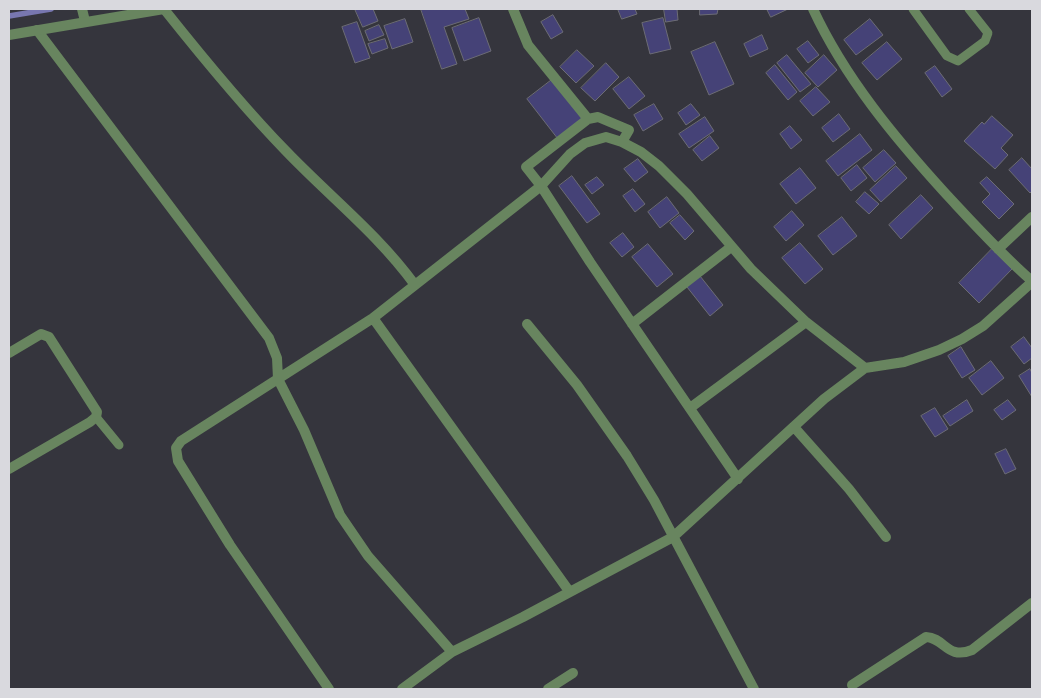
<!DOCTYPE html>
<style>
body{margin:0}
#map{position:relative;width:1041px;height:698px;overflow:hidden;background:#35353d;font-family:Helvetica,sans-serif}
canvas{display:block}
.frame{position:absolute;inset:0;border:10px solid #d9d9de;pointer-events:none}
</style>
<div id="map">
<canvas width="1041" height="698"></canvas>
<div class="frame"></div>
</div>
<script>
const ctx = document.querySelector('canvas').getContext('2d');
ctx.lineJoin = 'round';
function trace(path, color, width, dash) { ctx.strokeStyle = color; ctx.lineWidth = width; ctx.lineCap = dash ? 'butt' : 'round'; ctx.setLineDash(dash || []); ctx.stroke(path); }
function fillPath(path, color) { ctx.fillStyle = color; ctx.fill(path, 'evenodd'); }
const stream = new Path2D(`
 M9 16 51 9`);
const building = new Path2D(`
 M355 9H373L378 21 363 27Z
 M421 9H465L469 19 444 27 457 64 442 69Z
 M618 9H635L637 14 622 19Z
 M664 9H677L678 20 666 22Z
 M700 9H718L717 14 700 15Z
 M767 9H788L771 17Z
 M553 15 563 32 551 39 541 22Z
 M479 18 491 51 464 61 452 28Z
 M663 18 671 49 650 54 642 23Z
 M405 19 413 42 392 49 384 26Z
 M870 19 883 35 856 55 844 40Z
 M357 22 370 58 355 63 342 27Z
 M379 25 384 35 369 41 365 31Z
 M762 35 768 49 750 57 744 44Z
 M385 39 388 48 372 54 368 44Z
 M808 41 819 55 808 63 797 49Z
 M715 42 734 84 709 95 691 52Z
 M887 42 902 59 877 80 862 63Z
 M577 50 594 66 576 83 560 67Z
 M787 55 811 84 800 92 777 63Z
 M824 55 837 70 818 87 805 73Z
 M606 63 619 77 595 101 581 88Z
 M775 65 797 92 788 100 766 73Z
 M935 66 952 89 942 97 925 73Z
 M629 77 645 96 629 109 613 89Z
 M553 79 584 118 558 139 527 99Z
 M816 87 830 102 813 116 800 101Z
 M654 104 663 119 643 131 634 115Z
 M691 104 700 115 686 125 678 113Z
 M839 114 850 129 833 142 822 128Z
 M992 116 1013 135 1001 148 1008 155 995 169 964 141 982 122 984 124Z
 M705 117 714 131 689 148 679 134Z
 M790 126 802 140 791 149 780 134Z
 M860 134 872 150 838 176 826 161Z
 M710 136 719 148 702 161 693 150Z
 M884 150 896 163 875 182 863 168Z
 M1022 158 1032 169V191L1030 193 1009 170Z
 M638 159 648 172 635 182 624 169Z
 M857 165 867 178 851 191 841 178Z
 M896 166 907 178 881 202 870 190Z
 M800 168 816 188 796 204 780 184Z
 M572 176 600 214 587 223 559 186Z
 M597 177 604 185 592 194 585 185Z
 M987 177 1014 204 999 219 982 202 990 194 980 183Z
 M633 189 645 204 635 212 623 196Z
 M865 192 879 204 869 214 856 202Z
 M921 195 933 208 901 239 889 225Z
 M667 197 679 213 660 228 648 212Z
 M792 211 804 225 786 241 774 227Z
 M680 215 694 231 685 240 670 223Z
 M842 217 857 236 833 255 818 236Z
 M623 233 634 247 622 257 610 243Z
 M800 243 823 269 805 284 782 258Z
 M648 244 673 274 657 287 632 257Z
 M992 249 1012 269 979 303 959 283Z
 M700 276 723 305 710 316 687 287Z
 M1024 337 1032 348V358L1024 364 1011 347Z
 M961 347 975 370 962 378 948 356Z
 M991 361 1004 378 982 395 969 378Z
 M1030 369 1032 373V397L1019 376Z
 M967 400 973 411 950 426 943 416Z
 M1008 400 1016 410 1002 420 994 410Z
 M935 408 948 429 935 437 921 416Z
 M1006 449 1016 469 1005 474 995 454Z`);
const service = new Path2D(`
 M913 9 947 56 958 61 985 41 988 33 969 9
 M96 417 119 445`);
const minor = new Path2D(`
 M82 9 85 21
 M164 9C203 58 242 106 286 151 329 196 378 234 415 285
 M513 9 528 45 588 119
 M813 9C845 78 895 138 946 194 974 224 1001 254 1032 281
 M37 30 269 338 277 358 278 379 304 430 340 515 368 556 452 652
 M622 142 629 130 598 117 588 119 526 167 541 186 590 262 738 479
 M998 249 1032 217
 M373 318 569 591
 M527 324 577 385 627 456 654 500 754 689
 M632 324 731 247
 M9 353 41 334 49 337 97 412 96 417 90 422 9 469
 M690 408 806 322
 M794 427 849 489 886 537
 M852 685 926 637C945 638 947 660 972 650L1032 603
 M329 689 230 545 178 461 176 448 181 441 373 318 541 186 570 154 585 143 606 137 622 142 641 152 659 166 687 194 751 269 806 322 865 368
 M402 689 452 652 523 617 673 537 824 399 865 368 904 362 939 350 962 339 983 326 1032 282
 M548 689 573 673`);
const tertiary = new Path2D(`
 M9 35 164 9`);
trace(stream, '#7877b0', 5.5);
fillPath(building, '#454277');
trace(building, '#6c6c75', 1);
trace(service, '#68855f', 9);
trace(minor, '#68855f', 10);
trace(tertiary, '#68855f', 10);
</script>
